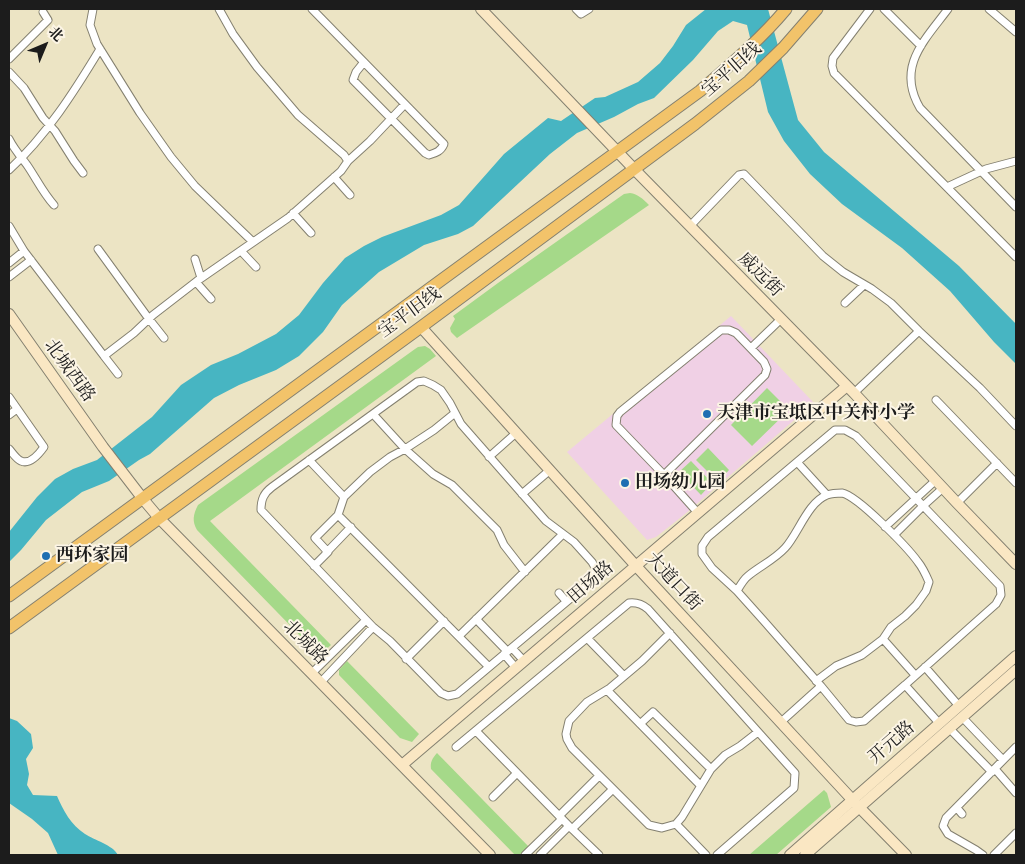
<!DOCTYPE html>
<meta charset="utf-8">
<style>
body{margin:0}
#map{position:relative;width:1025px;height:864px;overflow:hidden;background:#ece4c4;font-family:"IM FELL French Canon","Noto Serif SC",serif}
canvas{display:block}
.frame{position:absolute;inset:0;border:10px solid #1c1c1c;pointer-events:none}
.north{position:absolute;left:20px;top:20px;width:50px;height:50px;-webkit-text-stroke:4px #fcf5e5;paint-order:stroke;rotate:45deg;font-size:14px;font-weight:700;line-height:20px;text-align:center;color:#1c1c1c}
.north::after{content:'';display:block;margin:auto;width:18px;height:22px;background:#1c1c1c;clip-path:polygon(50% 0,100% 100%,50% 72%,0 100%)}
</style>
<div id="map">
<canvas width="1025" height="864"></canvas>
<div class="frame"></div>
<div class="north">北</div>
</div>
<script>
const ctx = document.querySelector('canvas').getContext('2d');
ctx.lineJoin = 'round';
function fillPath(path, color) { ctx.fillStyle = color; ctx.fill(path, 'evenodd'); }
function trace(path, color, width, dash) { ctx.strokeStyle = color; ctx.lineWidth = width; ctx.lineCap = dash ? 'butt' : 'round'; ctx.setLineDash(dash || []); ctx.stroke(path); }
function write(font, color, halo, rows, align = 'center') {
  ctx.font = font + ' "IM FELL French Canon","Noto Serif SC",serif'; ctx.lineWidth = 4; ctx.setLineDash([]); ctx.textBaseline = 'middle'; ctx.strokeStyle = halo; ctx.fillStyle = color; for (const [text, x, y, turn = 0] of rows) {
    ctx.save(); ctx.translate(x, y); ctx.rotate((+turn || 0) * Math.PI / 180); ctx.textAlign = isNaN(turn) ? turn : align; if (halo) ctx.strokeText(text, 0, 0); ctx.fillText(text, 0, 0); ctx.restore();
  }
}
const built = new Path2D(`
 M731 316 814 403 685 514 656 537 647 540 567 452Z`);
const green = new Path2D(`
 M630 193C638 194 643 199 649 205L457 338 451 332 450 328 455 319 453 316 498 283 624 194Z
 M425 346 430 349 436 356 210 521 331 645 323 652H316L197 530C192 521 193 515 198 505L415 349 418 347Z
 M767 388 789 410 752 446 731 425Z
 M708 448 729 470 718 482 696 460Z
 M691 461 712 483 701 495 679 472Z
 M347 661 419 734 412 742 400 738 339 675V670Z
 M437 753 529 847 519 855H515L431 769C430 762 432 759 437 753Z
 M824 790 827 793 831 807 776 855H749Z`);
const water = new Path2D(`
 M706 9H768L798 120 824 152 959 266 1016 324V364L994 342 950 291 902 248 842 204 810 174 784 141 768 112 747 25 733 21 718 31 693 60 654 98 638 104 614 117 577 133 550 154 473 226 458 234 424 245 379 272 342 305 323 332 299 356 276 370 239 385 214 398 150 454 139 460 109 481 82 492 46 520 21 550 9 562V532L37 497 55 479 73 469 97 460 152 417 181 385 211 365 238 354 276 334 299 315 323 283 345 258 364 246 382 237 441 215 459 205 504 154 548 118 561 121 595 98 605 97 638 82 660 63 673 46 686 25Z
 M9 718 17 721 31 734 33 748 26 759 29 774 27 785 33 795 57 796C63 810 71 825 85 834 94 840 113 845 118 855H58L48 833 32 819 9 803Z`);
const street = new Path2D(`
 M93 9 90 25 97 44 140 113 171 157 195 186 253 242
 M219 9 233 34 257 67 298 115 344 155 348 161
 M312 9 444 144C441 151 436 153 429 155L425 153 353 80 356 72 364 62
 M576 9 581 14 589 9
 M870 9 833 58 832 66 834 73 1016 257
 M884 9 921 46
 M948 9C924 41 896 67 920 108L1016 207
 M989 9 1016 32
 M9 59 48 20 43 12
 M9 72 24 88 43 118 55 131 74 161 83 173
 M9 139C14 149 21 157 27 165 36 178 43 193 54 205
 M9 170C46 136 74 92 100 49
 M334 177 350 195
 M947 187 986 169 1016 161
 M293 213 311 233
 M9 226 24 251 104 356 134 333 153 315 197 281 288 218 341 171 348 161 370 141 405 104
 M690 226 739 175 744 174 823 256 843 272 872 289 891 303 919 331 980 388 1016 426
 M98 249 149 319 164 338
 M241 251 256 267
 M195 259 201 278
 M9 263 24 251
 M9 277 31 260
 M196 282 211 299
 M845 303 864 285
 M751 348 781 319
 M104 356 118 374
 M854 393 919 331
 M9 397 44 447C39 454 30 465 21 461 16 459 12 452 9 449
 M936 400 1016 483
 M373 414 405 449 433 474 452 485 497 530 504 545 525 572
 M9 415 17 409
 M489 457 516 433
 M309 460 344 497
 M797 462 827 495
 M664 475 616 425 617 416 620 412 721 330H729L736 333 764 362 767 369 765 375 664 475 698 513
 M522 494 550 470
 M957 503 997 463
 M338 515 489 667
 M885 527 936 480
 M894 535 923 506 943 488
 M326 553 351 527
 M314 566 328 552 315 538 338 515 344 497 370 472 390 457 405 449 434 430 455 413
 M737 591C740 586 743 580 748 576 760 566 774 560 785 548 798 534 808 502 827 495 830 494 839 493 842 493 858 496 908 548 918 562 923 568 926 575 929 582L926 591 916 605 905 616 891 627 883 639 915 675
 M559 593 566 601
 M476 619 507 651
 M670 633 642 661 610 688 587 702 569 721 566 734 567 739 572 748 649 825 662 828 676 824 706 855
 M459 636 563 534
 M587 638 624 676
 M512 648 524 661
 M504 654 516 668
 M406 659 444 621
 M925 667 959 706
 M312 673 366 620
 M816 681 836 666 862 655 883 639
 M321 682 373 627 390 641 441 693 448 696 457 694 590 582 594 575 596 569 592 562 574 542 546 521 461 424 450 403 441 390 433 385 424 381 417 382 272 487C264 493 261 499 261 510L373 627
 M905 685 996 604 1001 595 1000 586 856 436 845 430H835L708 537 702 546V554L712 568 737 591 763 620 821 686 849 720 856 722 864 721 905 685 939 723
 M607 690 700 785
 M962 717 1003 760
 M781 722 821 686
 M640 724 653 712 711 769
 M949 728 992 772
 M476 731 569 826
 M456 747 629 603C637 602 642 604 648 609L795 773 794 788 717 855
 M995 769 1016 793
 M493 797 517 773
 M957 808 962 814
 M559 816 599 776
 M676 824 682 817 711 769 725 755 740 746 758 732
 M572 829 613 789
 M525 855 562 819
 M540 855 569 826 599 855
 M983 855 976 850 948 834 943 826 946 818 1016 747
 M994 855 1016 833`);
const secondary = new Path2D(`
 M481 9 634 169 854 393 957 503 1016 564
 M9 314 103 447 143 499 159 518 490 855
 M421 327 636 566 859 807 906 855
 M402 765 847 386
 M790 855 1016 656
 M805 855 1016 670`);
const primary = new Path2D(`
 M9 596 700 91C730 65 761 39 786 9
 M9 628 421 327 695 124 749 81 783 48 817 9`);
const markers = [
 [707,414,5,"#1f6fb2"],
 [625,483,5,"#1f6fb2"],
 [46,556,5,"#1f6fb2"]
];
const streetNames = [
 ["宝平旧线",732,70,-41],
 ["威远街",760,275,45],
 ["宝平旧线",410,313,-36],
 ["北城西路",69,371,54],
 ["大道口街",673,582,47],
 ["田场路",591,583,-41],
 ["北城路",305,643,45],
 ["开元路",892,743,-41]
];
const poiNames = [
 ["天津市宝坻区中关村小学",717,414],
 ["田场幼儿园",635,483],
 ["西环家园",56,556]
];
fillPath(built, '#f0d0e5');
fillPath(green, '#a5d989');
fillPath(water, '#47b5c2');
trace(street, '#848070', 9);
trace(secondary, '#848070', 12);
trace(primary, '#848070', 13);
trace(street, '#fff', 7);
trace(secondary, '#fae7c3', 10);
trace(primary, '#f2c36a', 11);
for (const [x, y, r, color] of markers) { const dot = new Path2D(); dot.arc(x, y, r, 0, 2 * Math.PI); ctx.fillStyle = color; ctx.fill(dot); trace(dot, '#fcf5e5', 2); }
write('18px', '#1c1c1c', '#fcf5e5', streetNames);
write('bold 18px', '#1c1c1c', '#fcf5e5', poiNames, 'left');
</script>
